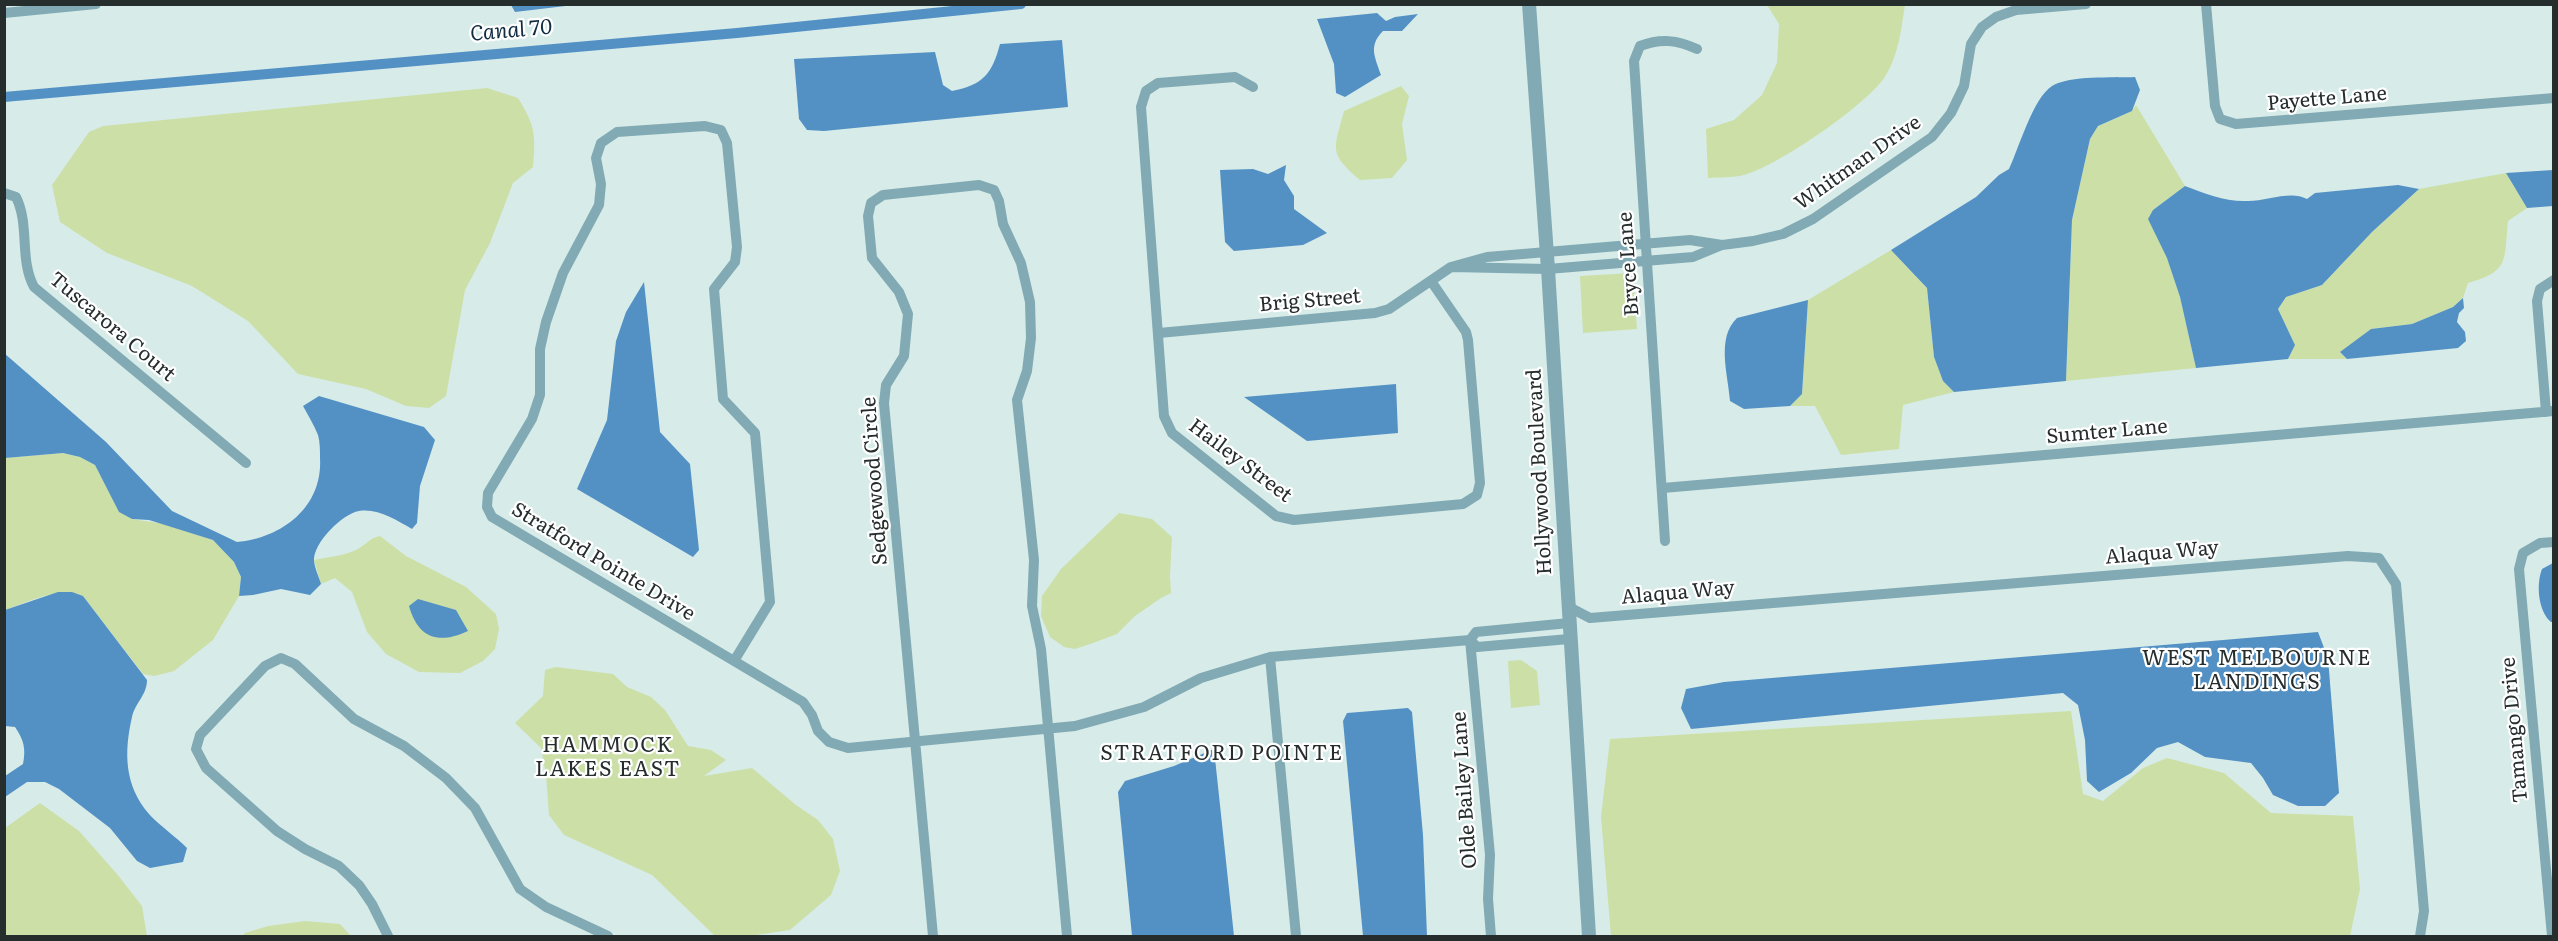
<!DOCTYPE html>
<style>
body{margin:0}
#map{position:relative;width:2558px;height:941px;overflow:hidden;background:#d7ece9;font-family:Literata,serif}
canvas{display:block}
.frame{position:absolute;inset:0;border:6px solid #262e2d;pointer-events:none}
</style>
<div id="map">
<canvas width="2558" height="941"></canvas>
<div class="frame"></div>
</div>
<script>
const ctx = document.querySelector('canvas').getContext('2d');
ctx.lineJoin = 'round';
function fillPath(path, color) { ctx.fillStyle = color; ctx.fill(path, 'evenodd'); }
function trace(path, color, width, dash) { ctx.strokeStyle = color; ctx.lineWidth = width; ctx.lineCap = dash ? 'butt' : 'round'; ctx.setLineDash(dash || []); ctx.stroke(path); }
function write(font, color, halo, rows, align = 'center') {
  ctx.font = font + ' Literata,serif'; ctx.lineWidth = 4.5; ctx.setLineDash([]); ctx.textBaseline = 'middle'; ctx.strokeStyle = halo; ctx.fillStyle = color; for (const [text, x, y, turn = 0] of rows) {
    ctx.save(); ctx.translate(x, y); ctx.rotate((+turn || 0) * Math.PI / 180); ctx.textAlign = isNaN(turn) ? turn : align; if (halo) ctx.strokeText(text, 0, 0); ctx.fillText(text, 0, 0); ctx.restore();
  }
}
const green = new Path2D(`
 M1767 5H1905C1901 30 1899 53 1886 75 1870 103 1776 167 1744 175 1733 178 1719 177 1708 178L1706 129 1734 120 1762 95 1777 63 1779 24Z
 M1401 86 1409 96 1402 124 1407 160 1392 178 1360 180C1328 153 1334 149 1344 111Z
 M487 88 518 98C535 125 536 135 533 167L513 183 490 243 465 290 446 396 429 408 406 406 366 389 298 374 248 321 192 286 107 253 60 222 52 185 89 132 103 126Z
 M2136 105 2185 186 2153 210 2180 297 2196 368 2066 381 2072 220 2090 139 2098 126 2132 111Z
 M2506 173 2527 208 2508 221C2504 261 2510 271 2468 283L2463 298 2453 307 2412 324 2371 329 2340 353 2347 359H2288L2295 345 2278 309 2286 297 2322 285 2372 232 2419 189Z
 M1891 250 1927 288 1934 357 1943 381 1954 392 1903 405 1899 449 1841 455 1815 406H1790L1802 394 1808 300Z
 M1633 273 1637 329 1583 333 1580 276Z
 M63 453 80 457 95 465 120 512 132 519 165 524 213 540 234 562 241 577 239 596 213 640 174 671 154 676 143 674 83 596C58 586 29 602 5 610L4 458Z
 M1119 513 1152 519 1172 537 1170 576 1171 593 1161 598 1135 616 1117 634 1093 643 1075 649 1064 647 1050 637 1041 616 1042 596 1061 569Z
 M380 536 406 556 466 587 496 614 499 629 495 649 483 661 460 673 419 672 386 654 367 632 352 592 335 578 321 584 314 560C328 557 343 556 356 550 366 545 369 538 380 536Z
 M1521 660 1537 671 1540 705 1511 708 1508 661Z
 M556 667 613 674 627 687 651 697 665 710 688 746 711 750 726 760 704 776 752 768 796 805 818 820 833 839 840 871 831 895 790 930 749 936H715L652 875 564 835 549 815 546 775 541 748 515 723 543 696 545 670Z
 M2071 711 2083 794 2103 801 2143 768 2167 758 2224 773 2271 813 2353 816 2360 889 2350 936H1611L1601 817 1610 739Z
 M40 803 79 831 117 874 142 906 147 936H5V828Z
 M305 921 340 924 351 936H242L245 933 268 926Z`);
const water = new Path2D(`
 M511 5H574L515 12Z
 M1377 13 1386 21 1395 17 1418 14 1402 31H1383C1368 46 1375 57 1381 75L1345 97 1336 93 1334 64 1317 19Z
 M1062 40 1068 107 824 131 807 130 799 119 794 59 935 52 943 85 952 91C983 85 992 74 1000 44Z
 M2135 77 2140 90 2132 111 2098 126 2090 139 2072 220 2066 381 1954 392 1943 381 1934 357 1927 288 1891 250 1976 197 1999 175 2009 169C2019 148 2033 98 2052 86 2070 75 2113 78 2135 77Z
 M1286 165 1284 180 1294 196V209L1327 233 1303 245 1234 251 1225 242 1220 170 1253 169 1268 174Z
 M2553 170V206L2527 208 2506 173Z
 M2398 185 2419 189 2372 232 2322 285 2286 297 2278 309 2295 345 2288 359 2196 368 2180 297 2167 258 2148 219 2153 210 2185 186C2206 194 2225 202 2248 201 2267 201 2291 190 2307 199L2315 193Z
 M644 282 660 432 690 464 699 550 693 557 577 489 607 420 616 341 626 312Z
 M2463 298 2464 308 2459 313 2457 322 2465 332 2466 341 2458 348 2347 359 2340 352 2371 329 2412 324 2453 307Z
 M1808 300 1802 394 1790 406 1744 409 1730 401C1728 374 1716 338 1737 318Z
 M4 353 106 442 172 511 237 542C282 538 323 507 320 458 320 451 320 442 318 435 314 425 308 415 303 406L319 396 424 427 435 440 420 486 417 523 412 529C396 520 378 508 359 511 342 514 313 543 314 561 315 569 319 577 321 584L310 595 281 589 253 595 239 596 241 577 234 562 213 540 149 520 132 519 119 512 95 465 80 457 63 453 5 458Z
 M1396 384 1398 433 1307 441 1244 397Z
 M2553 563 2554 622H2551C2538 611 2536 584 2542 569Z
 M58 592H72L83 596 147 680C147 695 135 703 132 717 124 752 124 785 149 814 160 826 175 836 187 848L183 862 150 868 137 861 110 828 59 789 45 782H27L5 797V776L23 764C26 749 24 740 15 727L5 726V610Z
 M418 599 456 610 468 631C438 645 418 638 409 606Z
 M2318 632 2328 658 2339 793 2325 806H2298L2273 795 2263 778 2251 763 2205 757 2178 742 2157 748 2131 773 2099 792 2087 781 2085 740 2078 705 2063 693 1691 729 1681 708 1686 689 1724 682Z
 M1408 708 1412 712 1423 835 1427 936H1363L1343 721 1347 713Z
 M1214 749 1234 936H1132L1118 792 1125 781 1174 766Z`);
const canal = new Path2D(`
 M4 97 737 33 1021 4`);
const minor = new Path2D(`
 M2206 4 2215 106 2220 119 2236 124 2554 98
 M4 13 96 4
 M1253 87 1235 77 1158 83 1146 91 1141 107 1164 416 1172 433 1276 516 1294 520 1463 504 1477 495 1480 483 1468 340 1466 332 1431 281
 M4 193 16 197C30 225 19 259 34 287L246 463
 M1451 267 1548 269 1693 257 1722 245 1753 241 1783 234 1813 219 1932 137 1951 113 1964 86 1971 44 1982 27 1996 17 2016 10 2086 4
 M1159 333 1375 313 1389 309 1451 267 1487 257 1690 240 1722 245
 M2546 412 2537 301 2540 289 2554 280
 M1663 488 2554 411
 M1665 541 1634 61 1640 46C1661 38 1677 40 1697 49
 M1567 606 1590 618 2348 556 2379 558 2396 584 2424 911 2420 936
 M1470 640 1490 855 1488 899 1491 936
 M1470 640 1476 632 1569 623
 M1470 640 1477 647 1569 639
 M1270 657 1296 936
 M734 661 770 602 755 433 723 399 714 289 735 262 737 247 727 143 721 130 705 126 617 132 601 143 596 158 601 184 599 205 563 273 546 322 540 349V395L532 419 488 493 487 507 492 517 803 702 812 715 818 731 829 742 848 748 1075 726 1144 707 1201 678 1270 657 1470 640
 M388 936 372 904 359 885 339 866 305 849 277 831 206 768 196 749 200 735 265 666 281 658 295 664 354 719 404 746 446 778 475 808 520 889 546 907 608 936
 M933 936 884 403 886 385 904 356 908 314 899 292 872 258 868 216 871 203 883 195 979 185 994 190 999 201 1003 224 1021 263 1030 302 1031 338 1027 371 1017 400 1034 560 1032 606 1041 649 1067 936
 M2552 936 2519 569 2523 553 2540 543 2554 542`);
const tertiary = new Path2D(`
 M1529 4 1548 269 1589 936`);
const streetNames = [
 ["Payette Lane",2327,99,-5],
 ["Whitman Drive",1858,163,-35],
 ["Bryce Lane",1629,264,-94],
 ["Brig Street",1310,301,-5],
 ["Tuscarora Court",112,327,40],
 ["Sumter Lane",2107,432,-5],
 ["Hailey Street",1240,461,37],
 ["Hollywood Boulevard",1540,472,-93],
 ["Sedgewood Circle",875,481,-94],
 ["Alaqua Way",2162,553,-5],
 ["Stratford Pointe Drive",603,562,31],
 ["Alaqua Way",1678,593,-5],
 ["Tamango Drive",2515,730,-95],
 ["Olde Bailey Lane",1465,790,-94]
];
const waterNames = [
 ["Canal 70",511,31,-5]
];
const neighbourhoodNames = [
 ["WEST MELBOURNE",2257,659],
 ["LANDINGS",2257,683],
 ["HAMMOCK",608,746],
 ["LAKES EAST",608,770],
 ["STRATFORD POINTE",1222,754]
];
fillPath(green, '#ccdfa7');
fillPath(water, '#5391c5');
trace(canal, '#5391c5', 10);
trace(minor, '#82aab4', 10);
trace(tertiary, '#82aab4', 14);
write('20px', '#262e2d', '#fff', streetNames);
write('italic 21px', '#102c42', '#fff', waterNames);
ctx.letterSpacing = '1.5px';
write('21px', '#262e2d', '#fff', neighbourhoodNames);
ctx.letterSpacing = '0px';
</script>
